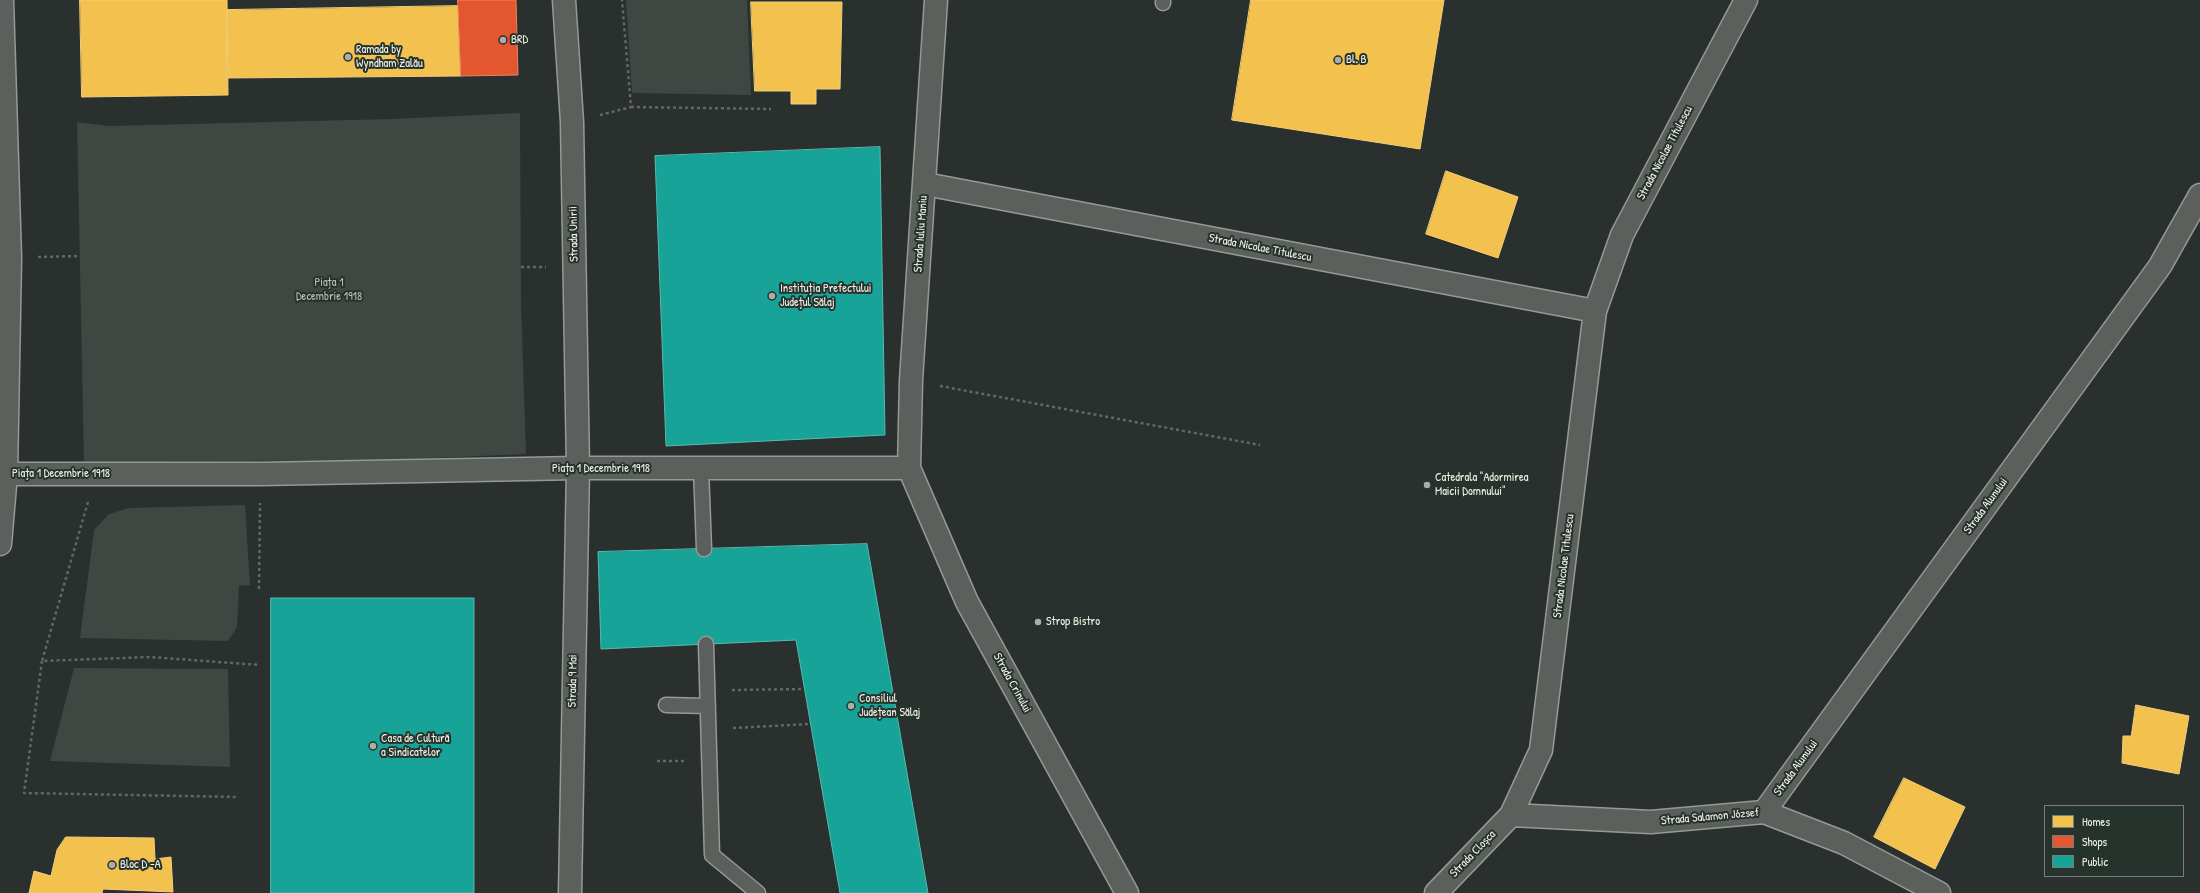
<!DOCTYPE html>
<meta charset="utf-8">
<style>
body{margin:0}
#map{position:relative;width:2200px;height:893px;overflow:hidden;background:#29302d;font-family:"Patrick Hand",sans-serif}
canvas{display:block}
.legend{position:absolute;left:2044px;top:805px;width:140px;height:72px;box-sizing:border-box;background:#26332d;border:1px solid #787f78;margin:0;padding:5px 7px;list-style:none;font-size:12px;color:#f4f1e8}
.legend li{display:flex;align-items:center;gap:8px;height:20px}
.legend b{width:20px;border:1px solid #787f78}
</style>
<div id="map">
<canvas width="2200" height="893"></canvas>
<ul class="legend">
<li><b style="height:11px;background:#f2c14e"></b>Homes</li>
<li><b style="height:11px;background:#e4572e"></b>Shops</li>
<li><b style="height:11px;background:#17a398"></b>Public</li>
</ul>
</div>
<script>
const ctx = document.querySelector('canvas').getContext('2d');
ctx.lineJoin = 'round';
function fillPath(path, color) { ctx.fillStyle = color; ctx.fill(path, 'evenodd'); }
function trace(path, color, width, dash) { ctx.strokeStyle = color; ctx.lineWidth = width; ctx.lineCap = dash ? 'butt' : 'round'; ctx.setLineDash(dash || []); ctx.stroke(path); }
function write(font, color, halo, rows, align = 'center') {
  ctx.font = font + ' "Patrick Hand",sans-serif'; ctx.lineWidth = 4; ctx.setLineDash([]); ctx.textBaseline = 'middle'; ctx.strokeStyle = halo; ctx.fillStyle = color; for (const [text, x, y, turn = 0] of rows) {
    ctx.save(); ctx.translate(x, y); ctx.rotate((+turn || 0) * Math.PI / 180); ctx.textAlign = isNaN(turn) ? turn : align; if (halo) ctx.strokeText(text, 0, 0); ctx.fillText(text, 0, 0); ctx.restore();
  }
}
const green = new Path2D(`
 M626 0H747L751 95 632 93Z
 M520 113 521 302 526 454 388 460 84 462 77 122 108 126 391 119Z
 M245 505 250 585 239 586 237 627 228 641 80 638 94 530 109 514 129 508Z
 M74 668 228 669 230 767 50 761Z`);
const homes = new Path2D(`
 M80 0H227L228 95 82 97Z
 M1251 0H1444L1420 149 1232 120Z
 M751 2H842L840 89H816V104H791V91H755Z
 M458 6 461 76 227 78V10Z
 M1446 171 1518 197 1498 258 1426 234Z
 M2136 705 2189 716 2179 774 2122 763 2123 736H2131Z
 M1904 778 1965 807 1935 869 1874 837Z
 M66 837 154 838 155 859 171 857 173 892 103 889 102 893H29L34 871 51 876 57 850Z`);
const shops = new Path2D(`
 M458 0H516L518 75 461 76Z`);
const public = new Path2D(`
 M880 147 885 435 666 446 655 156Z
 M867 544 928 893H840L796 640 601 649 598 552Z
 M271 598H474V893H271Z`);
const path = new Path2D(`
 M631 107 771 109
 M600 115 631 107 622 0
 M38 257 80 256
 M521 267H546
 M940 386 1260 445
 M88 502 42 661 150 657 260 665
 M259 589 260 503
 M42 661 24 793 238 797
 M732 690 804 689
 M733 728 810 724
 M657 761H685`);
const service = new Path2D(`
 M1163 0V3
 M701 468 704 549
 M706 644 712 855 758 893
 M666 705 708 706`);
const pedestrian = new Path2D(`
 M564 0 572 122 578 468`);
const minor = new Path2D(`
 M936 0 911 380 909 468 967 602 1127 893
 M925 184 1595 311
 M6 474H261L578 468H909
 M1764 812 2160 266 2200 195
 M1511 815 1651 822 1764 812 1844 843 1939 893
 M570 893 578 468
 M1436 893 1511 815 1541 750 1595 311 1622 235 1746 0`);
const secondary = new Path2D(`
 M0 544 6 474 10 258 2 0`);
const markers = [
 [503,40,4,"#adada7"],
 [348,57,4,"#adada7"],
 [1338,60,4,"#adada7"],
 [772,296,4,"#adada7"],
 [1427,485,4,"#adada7"],
 [1038,622,4,"#adada7"],
 [851,706,4,"#adada7"],
 [373,746,4,"#adada7"],
 [112,865,4,"#adada7"]
];
const poiNames = [
 ["BRD",511,40],
 ["Ramada by",356,50],
 ["Wyndham Zalău",356,64],
 ["Bl. B",1346,60],
 ["Instituția Prefectului",780,289],
 ["Județul Sălaj",780,303],
 ["Catedrala \"Adormirea",1435,478],
 ["Maicii Domnului\"",1435,492],
 ["Strop Bistro",1046,622],
 ["Consiliul",859,699],
 ["Județean Sălaj",859,713],
 ["Casa de Cultură",381,739],
 ["a Sindicatelor",381,753],
 ["Bloc D -A",120,865]
];
const streetNames = [
 ["Strada Nicolae Titulescu",1665,153,-62],
 ["Strada Unirii",574,234,-91],
 ["Strada Iuliu Maniu",921,234,-86],
 ["Strada Nicolae Titulescu",1260,248,11],
 ["Piața 1 Decembrie 1918",601,469],
 ["Piața 1 Decembrie 1918",61,474],
 ["Strada Alunului",1986,506,-54],
 ["Strada Nicolae Titulescu",1564,566,-83],
 ["Strada 9 Mai",573,681,-89],
 ["Strada Crinului",1012,683,61],
 ["Strada Alunului",1796,768,-54],
 ["Strada Salamon József",1710,817,-5],
 ["Strada Cloșca",1473,854,-46]
];
const parkNames = [
 ["Piața 1",329,283],
 ["Decembrie 1918",329,297]
];
fillPath(green, '#3e4742');
fillPath(homes, '#f2c14e');
trace(homes, '#f3cf7c', 1);
fillPath(shops, '#e4572e');
trace(shops, '#e98566', 1);
fillPath(public, '#17a398');
trace(public, '#59bab0', 1);
trace(service, '#969996', 17);
trace(pedestrian, '#969996', 25);
trace(minor, '#969996', 25);
trace(secondary, '#969996', 25);
trace(path, '#646764', 2.5, [3, 3]);
trace(service, '#5c605c', 14);
trace(pedestrian, '#5c605c', 22);
trace(minor, '#5c605c', 22);
trace(secondary, '#5c605c', 22);
for (const [x, y, r, color] of markers) { const dot = new Path2D(); dot.arc(x, y, r, 0, 2 * Math.PI); ctx.fillStyle = color; ctx.fill(dot); trace(dot, '#26332d', 1.5); }
write('12px', '#f4f1e8', '#26332d', poiNames, 'left');
write('12px', '#f4f1e8', '#26332d', streetNames);
write('12px', '#bebfb7', '#26332d', parkNames);
</script>
